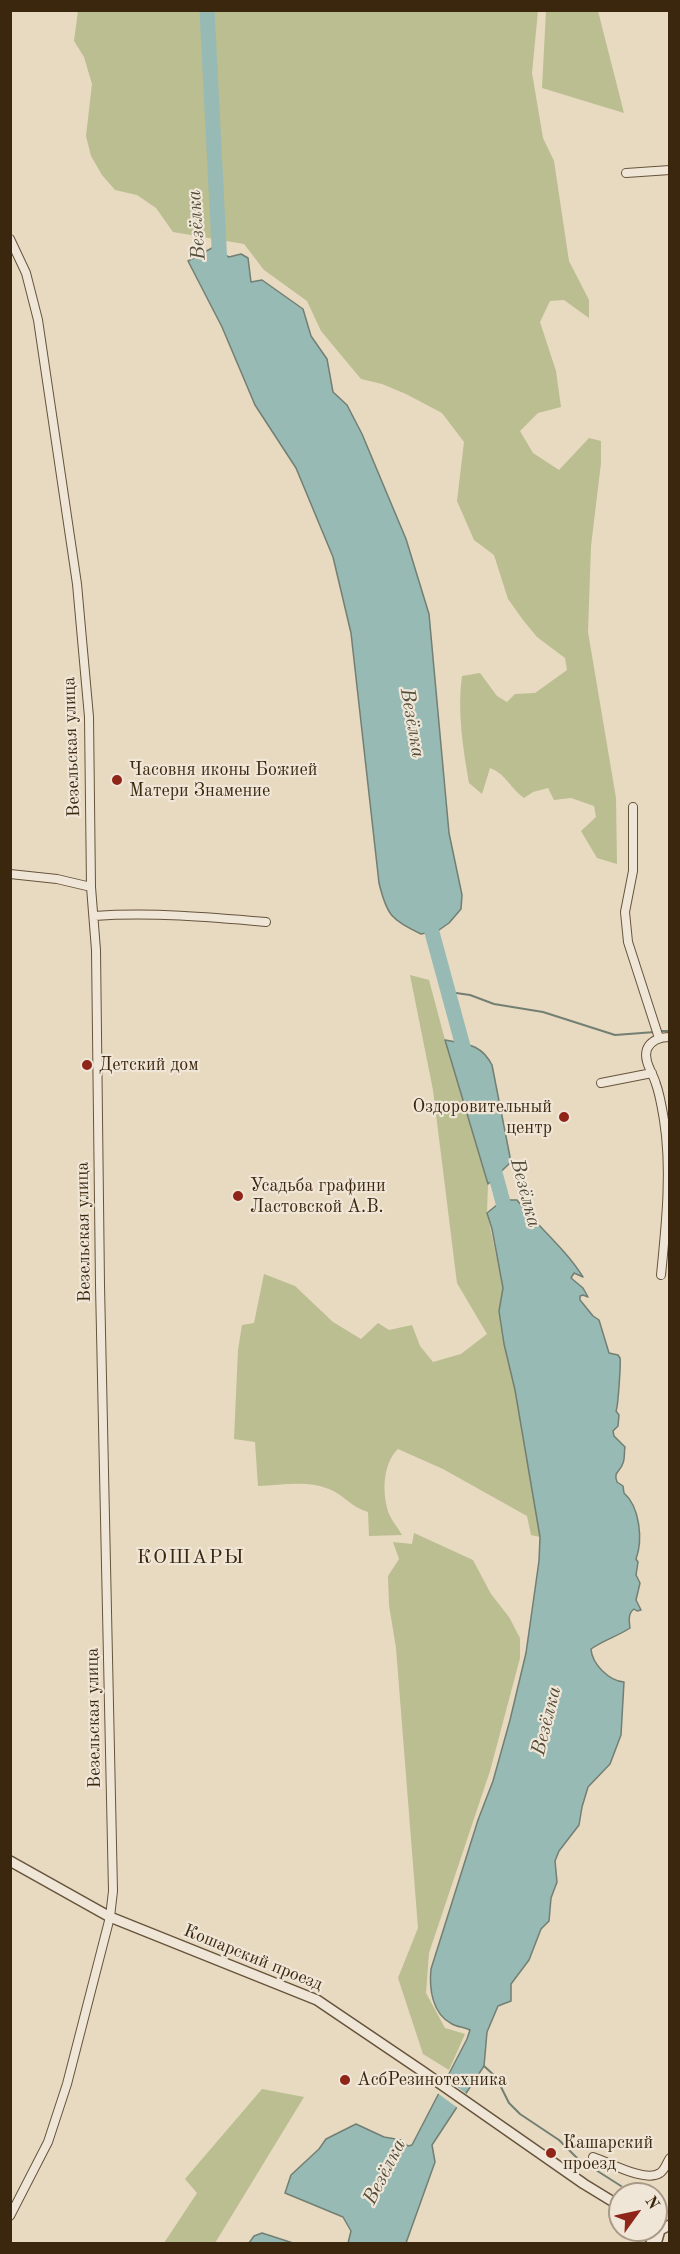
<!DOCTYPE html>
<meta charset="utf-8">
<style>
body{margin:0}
#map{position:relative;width:680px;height:2254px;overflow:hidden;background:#e8d9c1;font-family:"Old Standard TT",serif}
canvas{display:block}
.frame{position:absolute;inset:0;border:12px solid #3b270e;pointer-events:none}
.north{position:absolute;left:608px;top:2182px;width:60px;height:60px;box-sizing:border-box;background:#f0e6d7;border:2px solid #a89a87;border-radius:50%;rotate:57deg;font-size:16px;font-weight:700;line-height:24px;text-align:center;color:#3b270e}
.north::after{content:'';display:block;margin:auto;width:21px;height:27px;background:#8f2418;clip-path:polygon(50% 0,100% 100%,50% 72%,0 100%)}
</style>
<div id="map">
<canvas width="680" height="2254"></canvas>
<div class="frame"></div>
<div class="north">N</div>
</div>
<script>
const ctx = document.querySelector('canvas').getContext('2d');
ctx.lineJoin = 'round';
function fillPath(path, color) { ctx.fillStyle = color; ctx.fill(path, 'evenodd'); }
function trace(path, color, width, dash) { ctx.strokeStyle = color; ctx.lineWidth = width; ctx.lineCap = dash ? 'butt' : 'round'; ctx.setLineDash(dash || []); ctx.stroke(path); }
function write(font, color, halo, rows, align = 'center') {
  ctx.font = font + ' "Old Standard TT",serif'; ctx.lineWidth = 4.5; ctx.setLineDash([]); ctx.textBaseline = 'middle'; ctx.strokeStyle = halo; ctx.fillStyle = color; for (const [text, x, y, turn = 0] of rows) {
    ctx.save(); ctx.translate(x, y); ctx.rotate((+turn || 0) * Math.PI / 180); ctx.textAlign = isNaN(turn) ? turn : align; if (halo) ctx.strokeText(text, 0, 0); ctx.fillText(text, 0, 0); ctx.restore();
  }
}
const green = new Path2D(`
 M78 11H538L532 73 543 138 554 161 569 261 589 300V318L564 300 550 301 540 322 556 371 561 407 538 413 520 431 533 453 559 470 589 438 601 441V463L591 546 588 632 616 798 617 864 597 858 581 831 596 817 594 806 571 798 554 800 548 788 533 792 524 798C510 788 506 774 490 768L482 794 469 783C463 749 457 710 462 676L480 673 497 696 507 702 515 694 535 693 567 670 565 658 537 637 523 620 508 599 494 555 474 540 457 501 464 442 442 413 406 394 382 384 361 379 321 331 307 301 264 270 244 244 173 232 156 208 137 195 115 190 102 175 91 156 86 136 92 84 84 57 74 41Z
 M546 11H598L624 113 542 88Z
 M410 975 429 980 445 1040 488 1184 487 1213 503 1288 499 1311 504 1344 515 1390 540 1537 531 1535 527 1516 443 1469 398 1449C382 1464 382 1495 389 1514 392 1521 398 1528 402 1535L369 1536 368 1512C352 1508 344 1495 329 1489 307 1480 281 1485 258 1486L255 1442 234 1439 238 1350 242 1325 254 1323 264 1274 295 1286 333 1322 361 1339 378 1323 389 1330 412 1325 420 1346 433 1362 461 1354 487 1334 457 1283 433 1090Z
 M414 1533 473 1560 491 1594 509 1617 520 1638V1658L490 1771 429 1953 426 1993 445 2028 465 2034 449 2070 423 2054 398 1978 418 1928 396 1648 389 1605 388 1576 399 1559 393 1542 412 1544Z
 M262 2089 304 2097 215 2243H164L197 2193 185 2179Z`);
const water = new Path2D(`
 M212 248 229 257 241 254 248 258 251 282 262 280 303 309 311 336 327 359 333 392 347 405 362 434 406 539 429 614 449 833 462 895 461 909 449 923 439 930 421 934C391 919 387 916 379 883L351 633 333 557 296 468 255 405 222 327 188 261Z
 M445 1040C467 1044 481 1044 492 1065L511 1162 488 1184Z
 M503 1200H517C538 1227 565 1248 583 1277L574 1273 571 1278 583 1288 588 1297 583 1295 580 1296V1300L593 1316 599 1320 609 1353 618 1355 620 1358C621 1362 618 1408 616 1411L619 1415 618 1426 613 1431 614 1436 625 1447C624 1451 625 1459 623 1463 620 1473 613 1471 617 1482L623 1486 624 1493C640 1507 643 1540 636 1559L638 1562 636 1575 640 1583 636 1600 641 1610 637 1611 634 1609C628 1613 629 1621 630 1628 618 1636 604 1640 591 1649 592 1664 609 1681 624 1682L621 1735 610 1764 588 1787 582 1807 579 1825 559 1851 555 1861 557 1882 551 1898 549 1921 541 1929 529 1960 511 1984V2001L498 2006 487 2032 484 2066 432 2145 435 2162 406 2243H348L351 2231 343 2217 285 2193 291 2175 319 2149 326 2139 356 2124 384 2137 401 2140 408 2146 412 2145 467 2039 470 2030C464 2027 457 2027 452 2024 432 2014 429 1988 431 1969L478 1820 493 1781 510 1720 526 1653 539 1561 540 1537 515 1390 504 1344 499 1311 503 1288 492 1229 487 1213Z
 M262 2233 293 2243H249L254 2236Z`);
const pier = new Path2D(`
 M444 2077 468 2095 459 2109 436 2092Z`);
const stream = new Path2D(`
 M449 992 470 995 494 1004 543 1012 615 1035 655 1032
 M660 1031H670
 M484 2066 496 2077 509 2103 520 2114 559 2140 577 2158 621 2186`);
const river = new Path2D(`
 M207 10 220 266 222 271
 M427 914 467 1061
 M491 1158 508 1221`);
const minor = new Path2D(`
 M626 173 670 170
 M10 239 26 273 38 320 77 584 89 717 91 887 96 950 100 1285 113 1891 110 1917 67 2084 48 2142 10 2216
 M633 807V871L625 912 628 942 659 1038
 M10 874 57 879 91 887
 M94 916C151 912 209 917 266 922
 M601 1083 652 1073
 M661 1275C666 1225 672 1170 664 1120 662 1108 660 1095 656 1084 653 1073 643 1061 647 1049 651 1040 661 1037 670 1037
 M593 2157C609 2162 645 2183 660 2173 665 2170 667 2162 670 2158`);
const tertiary = new Path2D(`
 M10 1861 110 1917 317 2000 422 2071 584 2184 620 2206
 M644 2230 654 2244
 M656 2244 660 2230 670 2225`);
const markers = [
 [117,780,6,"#8f2418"],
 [87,1065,6,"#8f2418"],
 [564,1117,6,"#8f2418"],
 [238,1196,6,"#8f2418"],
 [345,2080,6,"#8f2418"],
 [551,2153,6,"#8f2418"]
];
const streetNames = [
 ["Везельская улица",72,747,-92],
 ["Везельская улица",84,1232,-91],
 ["Везельская улица",94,1718,-91],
 ["Кошарский проезд",253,1958,22]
];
const poiNames = [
 ["Часовня иконы Божией",129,770],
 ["Матери Знамение",129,791],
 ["Детский дом",99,1065],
 ["Оздоровительный",552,1107,"right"],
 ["центр",552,1128,"right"],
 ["Усадьба графини",250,1186],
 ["Ластовской А.В.",250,1207],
 ["АсбРезинотехника",357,2080],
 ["Кашарский",563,2143],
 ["проезд",563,2164]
];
const waterNames = [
 ["Везёлка",197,225,-94],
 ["Везёлка",412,723,80],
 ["Везёлка",525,1193,75],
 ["Везёлка",547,1721,-76],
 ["Везёлка",385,2172,-63]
];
const neighbourhoodNames = [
 ["КОШАРЫ",191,1558]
];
fillPath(green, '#babe90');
fillPath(water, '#97bab5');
trace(water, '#727f72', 1.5);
fillPath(pier, '#e8d9c1');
trace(stream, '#727f72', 2);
trace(river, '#97bab5', 15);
trace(minor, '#66543b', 10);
trace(tertiary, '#66543b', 12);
trace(minor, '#f0e6d7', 8);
trace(tertiary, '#f0e6d7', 9);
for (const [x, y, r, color] of markers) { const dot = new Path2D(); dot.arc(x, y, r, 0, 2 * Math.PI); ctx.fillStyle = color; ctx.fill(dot); trace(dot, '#f0e6d7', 2); }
write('18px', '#3b270e', '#f0e6d7', streetNames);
write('18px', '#3b270e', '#f0e6d7', poiNames, 'left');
write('italic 20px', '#524c38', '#f0e6d7', waterNames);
ctx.letterSpacing = '1.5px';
write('20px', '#3b270e', '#f0e6d7', neighbourhoodNames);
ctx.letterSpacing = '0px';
</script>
